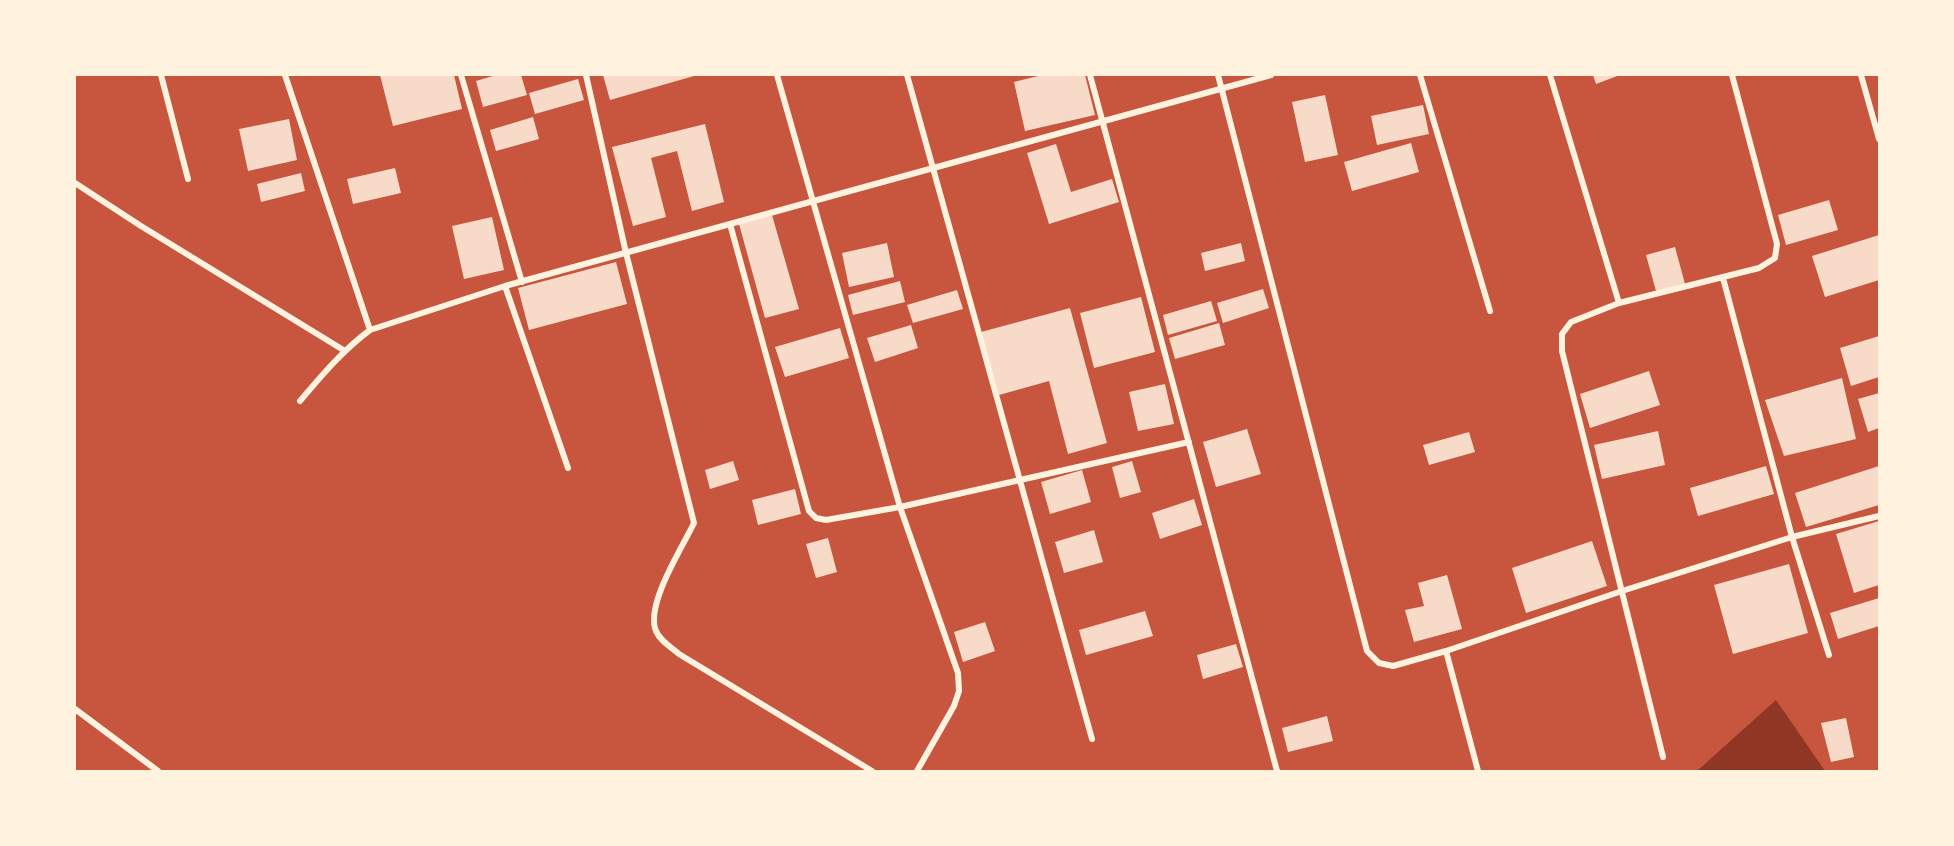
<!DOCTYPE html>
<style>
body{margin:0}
#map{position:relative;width:1954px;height:846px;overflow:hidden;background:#c8553d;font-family:Jost,sans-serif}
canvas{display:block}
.frame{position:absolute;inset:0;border:76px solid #fff3e0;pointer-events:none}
</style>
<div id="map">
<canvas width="1954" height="846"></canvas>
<div class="frame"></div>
</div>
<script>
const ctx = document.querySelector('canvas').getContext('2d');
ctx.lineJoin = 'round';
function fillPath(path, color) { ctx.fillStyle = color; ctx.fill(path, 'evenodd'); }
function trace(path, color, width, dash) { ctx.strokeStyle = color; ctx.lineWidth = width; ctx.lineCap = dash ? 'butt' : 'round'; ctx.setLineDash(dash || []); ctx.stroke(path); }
const water = new Path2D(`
 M1776 700 1825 771H1697Z`);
const building = new Path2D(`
 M380 75H454L462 109 393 126Z
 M496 75H521L527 95 483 107 476 81Z
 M603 75H694V76L610 100Z
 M1042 75H1085L1095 115 1025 131 1014 82Z
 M1593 75H1620L1596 84Z
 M578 79 584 100 535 114 529 93Z
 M1325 95 1338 155 1305 162 1292 102Z
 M1423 105 1429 134 1377 145 1371 116Z
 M533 117 539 139 496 151 490 130Z
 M289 119 297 160 248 171 239 129Z
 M705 124 724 202 692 211 677 151 651 158 666 217 633 226 612 147Z
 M1411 143 1419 172 1352 191 1344 162Z
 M1056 144 1071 192 1112 179 1119 202 1049 224 1027 153Z
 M395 168 401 193 353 204 347 179Z
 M301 173 305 191 261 202 257 184Z
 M1829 200 1838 230 1786 245 1778 215Z
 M772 215 799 309 765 318 739 224Z
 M492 217 504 270 464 279 452 226Z
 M1879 235V280L1825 297 1812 256Z
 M887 243 894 277 849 287 842 253Z
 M1241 243 1245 261 1205 271 1201 253Z
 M1675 247 1685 284 1656 291 1646 255Z
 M616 262 627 304 529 330 518 288Z
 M900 281 905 302 853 315 848 295Z
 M1263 289 1269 308 1223 323 1217 303Z
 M957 290 963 309 913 323 907 305Z
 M1141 297 1155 352 1094 368 1080 313Z
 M1211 301 1217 321 1168 335 1163 315Z
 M1070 308 1107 443 1068 454 1049 381 999 395 981 332Z
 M1219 323 1225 345 1175 359 1169 338Z
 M911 325 918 348 875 362 867 338Z
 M840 328 849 358 785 377 775 347Z
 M1879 336V377L1851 386 1840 348Z
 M1649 371 1660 405 1590 428 1580 394Z
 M1842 378 1856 439 1784 456 1765 400Z
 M1165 384 1174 424 1138 431 1129 392Z
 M1879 393V428L1868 432 1858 399Z
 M1247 429 1261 474 1216 487 1203 442Z
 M1658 431 1665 465 1602 479 1594 445Z
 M1469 432 1475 452 1429 465 1423 445Z
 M733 461 739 480 710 489 705 470Z
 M1132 461 1141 492 1120 498 1112 467Z
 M1766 466 1774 494 1698 516 1690 488Z
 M1879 466V505L1806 527 1795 493Z
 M1082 470 1091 502 1050 514 1041 482Z
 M795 489 801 514 758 525 752 500Z
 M1194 499 1202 525 1160 539 1152 513Z
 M1879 521V585L1854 593 1836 534Z
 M1094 530 1103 562 1064 573 1055 542Z
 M828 538 837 572 816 578 806 544Z
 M1592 541 1607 586 1526 613 1512 568Z
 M1789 564 1808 633 1733 654 1714 585Z
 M1447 575 1462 629 1414 642 1405 610 1424 606 1418 583Z
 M1879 598V626L1838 639 1830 613Z
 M1145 611 1153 636 1086 655 1079 630Z
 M985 622 995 651 963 662 954 632Z
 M1236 644 1243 667 1203 679 1197 655Z
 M1327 716 1333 741 1288 752 1282 728Z
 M1846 718 1854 757 1831 762 1821 723Z`);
const minor = new Path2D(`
 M161 75 188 179
 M285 75 370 330
 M461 75 522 282
 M586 75 626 253 694 523C682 548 645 605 656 631 660 641 671 647 679 654L872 771
 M777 75 900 507 958 673 959 691 954 706 917 771
 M907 75 1092 739
 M1090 75 1277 771
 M1218 75 1367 651 1379 663 1393 666 1446 651 1622 591 1792 537 1879 516
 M1420 75 1490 311
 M1550 75 1619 303
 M1861 75 1879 139
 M75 183 141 226 345 351
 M730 224 809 511 816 518 826 520 900 507 1189 442
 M1723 278 1792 537 1829 655
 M505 286 568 468
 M300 401C322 375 343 350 370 330L505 286 1271 75
 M1446 651 1478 771
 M75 709 158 771
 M1663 757 1562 351V334L1571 322 1619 303 1759 268 1775 258 1777 244 1732 75`);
fillPath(water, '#8f3625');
fillPath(building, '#f7dbc8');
trace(minor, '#fff3e0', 6);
</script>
